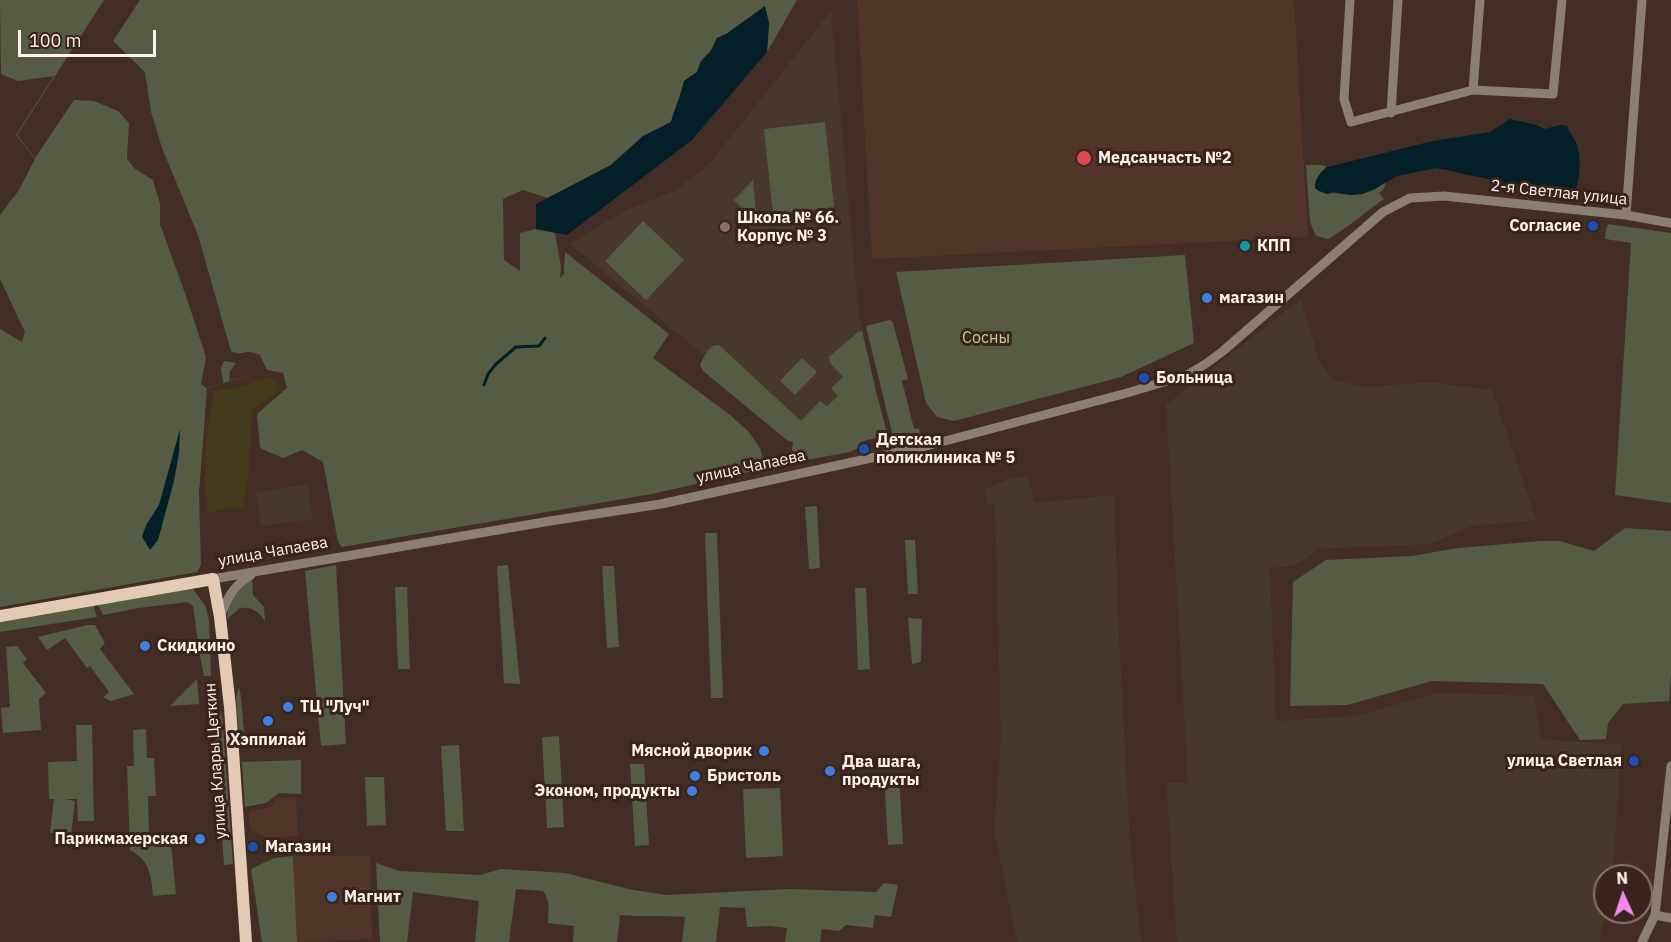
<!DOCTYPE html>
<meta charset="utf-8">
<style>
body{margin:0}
#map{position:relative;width:1671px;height:942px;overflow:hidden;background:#432e25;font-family:"IBM Plex Sans",sans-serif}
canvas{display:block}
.north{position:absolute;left:1593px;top:864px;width:60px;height:60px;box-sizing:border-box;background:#38241b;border:2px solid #88766e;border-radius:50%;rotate:357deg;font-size:16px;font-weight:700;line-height:24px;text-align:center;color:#fff0ea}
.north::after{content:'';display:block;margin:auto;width:21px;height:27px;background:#f489f0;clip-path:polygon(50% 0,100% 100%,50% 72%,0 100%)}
.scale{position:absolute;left:18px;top:30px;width:138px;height:27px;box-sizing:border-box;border:3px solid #fff0ea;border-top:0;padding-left:8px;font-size:18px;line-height:21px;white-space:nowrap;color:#fff0ea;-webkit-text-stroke:4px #38241b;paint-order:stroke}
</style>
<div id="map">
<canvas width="1671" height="942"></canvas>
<div class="north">N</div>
<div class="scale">100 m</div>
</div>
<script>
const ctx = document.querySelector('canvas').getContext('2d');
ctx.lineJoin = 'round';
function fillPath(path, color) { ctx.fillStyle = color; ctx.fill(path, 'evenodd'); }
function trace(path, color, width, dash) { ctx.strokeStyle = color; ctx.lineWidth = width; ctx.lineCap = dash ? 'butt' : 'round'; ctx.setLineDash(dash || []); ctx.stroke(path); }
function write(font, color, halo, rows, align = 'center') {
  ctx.font = font + ' "IBM Plex Sans",sans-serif'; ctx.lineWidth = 6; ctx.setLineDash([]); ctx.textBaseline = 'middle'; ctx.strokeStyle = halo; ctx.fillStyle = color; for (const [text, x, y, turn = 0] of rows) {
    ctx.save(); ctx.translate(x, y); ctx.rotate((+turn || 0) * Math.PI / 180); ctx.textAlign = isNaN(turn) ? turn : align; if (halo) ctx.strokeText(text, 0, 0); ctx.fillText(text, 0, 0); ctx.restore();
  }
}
const built = new Path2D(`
 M857 0H1294L1308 237 872 259Z
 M296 797 298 836 268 838 250 830 249 812 271 807 277 798Z
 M293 856H370L372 939 297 942Z`);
const industrial = new Path2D(`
 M1301 299 1319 361 1333 380 1366 387 1430 382 1492 390 1536 520 1472 526 1430 544 1316 549 1308 558 1292 566 1270 568 1276 721 1356 716 1437 693 1534 696 1541 739 1621 745 1613 876H1605V912H1606L1601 929 1600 942H1177L1166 783H1188L1166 405Z
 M1029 477 1034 503 1114 495 1119 635 1130 841 1141 942H1017L994 830 1001 739 995 505H988L984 489 1013 478Z
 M308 484 313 519 261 526 256 492Z`);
const education = new Path2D(`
 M831 11 859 316 877 395 803 436 774 414 570 244 626 210 676 190 709 164Z`);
const green = new Path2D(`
 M0 0H104L17 135 35 158 74 100 94 101 118 111 129 123 127 159 135 169 153 180 160 204V224L186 296 206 357 201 384 206 388 223 383 221 368 224 361 236 363 230 371 229 381 267 370 260 355C256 354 251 351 247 352 240 353 238 355 231 351L198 235 162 148 151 112 145 72 113 41 140 0H797L767 52 769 23 726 34 717 38 711 50 701 61 697 72 684 81C681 95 675 108 671 122L643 136 611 165 548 198 523 190 503 199 504 260 520 271V233L536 229 555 233 561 267 560 278 564 274 565 252 669 334 653 358 729 414 748 431 760 448 766 468 652 494 342 547 338 542 323 462 302 450 283 458 260 448 257 414 287 388 283 373 267 370 207 388 199 493 201 565 197 572 0 607V329L22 342 25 332 0 279V215L19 190 35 159 16 135 54 76 18 81 1 74Z
 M825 122 834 207 773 214 764 129Z
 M1306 165H1322L1327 167 1320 173 1327 194C1335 192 1343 194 1351 195 1364 195 1378 189 1387 180L1384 188 1379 193 1384 199C1365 212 1349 227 1328 239L1316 236 1310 222Z
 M753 180 757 224 734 200Z
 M643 221 684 260 646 300 605 261Z
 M1608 224 1671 233V503L1615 495 1631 243 1605 239 1606 229Z
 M1185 255 1194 343 1121 377 954 421 937 417 926 403 896 272Z
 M890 320 893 323 908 379 902 381 914 429 919 428 920 434C916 440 904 442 896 441L893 437 866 326Z
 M862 331 877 395 887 433C879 439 869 438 859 443L858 448 850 452 796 462 792 450 793 442 788 441 703 371 700 365C704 357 709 344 719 345L801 421 820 401 827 406 838 396 831 388 843 377 830 363 829 357 858 332Z
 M802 358 817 372 795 395 780 381Z
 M817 506 820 568 809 569 805 507Z
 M1625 528 1671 531V672L1669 701 1623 704 1608 723 1606 739 1580 740 1543 684 1432 681 1347 705 1290 706 1293 582 1326 560 1412 556 1458 548 1541 541H1560L1594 551Z
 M705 533H717L723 698H711Z
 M905 540H915L918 594H908Z
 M336 565 346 744 321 746 305 571Z
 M508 565 520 684 504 683 497 566Z
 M602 566H614L619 647 607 648Z
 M252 580 253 595 264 607 265 621C258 611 252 607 240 608L227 619C228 598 233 589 252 580Z
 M395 587H407L410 669H398Z
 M855 588H866L870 669 858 670Z
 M175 589H193L206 607 209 621 211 676H204L200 656 193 606 187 602 139 608 103 615 97 603Z
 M93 604 97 617 0 632V620Z
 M908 618 922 619 921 662 912 664Z
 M87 625H95L105 643 100 649 134 694 111 701 103 697 109 692 90 666 87 668 65 638 47 650 38 637Z
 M17 646 27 659 23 663 46 693 39 699 41 730 3 733 1 708 10 707 6 647Z
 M197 679 199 704 170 706Z
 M239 687 241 697 245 745H240L236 698Z
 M213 711H220L222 715 233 864 224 865Z
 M76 725H92L94 821H78L77 799H65L75 801 71 835 50 833 54 799H49L48 762 77 761Z
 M146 729 147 758H154L156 796H148L149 837C158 838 166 834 171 844L176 894 153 896C151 874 150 861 130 850L127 766H134L133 730Z
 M559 736 564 827 547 828 542 737Z
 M459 745 464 831H446L441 746Z
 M301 760V794L279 793 266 803 245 807 242 762Z
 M630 764H644L649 845 635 846Z
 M899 775 903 844 888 845 884 776Z
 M365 777H384L386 825 367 826Z
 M780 788 783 856 746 858 743 789Z
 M293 856 297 942H262L251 869 274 858Z
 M376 863 400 871 480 875 501 869 566 873 628 889 666 895 790 889 876 892 884 883 898 885 891 917 875 915 873 928 846 925 839 931 822 929 820 942H785L787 928 770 926 747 927 745 908 720 907 716 942H682L685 917C663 915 642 917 620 915L617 942H573L574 926 548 923C548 912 551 900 543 891L516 889 509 942H475L479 901 413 892 407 942H380Z`);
const sand = new Path2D(`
 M269 377 282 387 252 411 249 473 243 510 227 507 207 514C204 473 205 430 214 391L238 388Z`);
const water = new Path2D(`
 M765 6 769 23 767 52 692 140 567 235 536 229V204L611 165 643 136 671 122C675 108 681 95 684 81L697 72 701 61 711 51 717 38 726 34Z
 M1510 119 1537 125 1544 129 1561 125 1567 126C1570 133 1576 141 1578 148 1581 161 1580 180 1575 191L1519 186 1437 168 1397 176 1373 190 1362 194 1351 195 1333 192 1327 194 1319 191 1315 188C1315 178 1320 173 1327 167L1433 141 1490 132Z
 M180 429 179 453 174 481 158 540 150 550 142 537 146 525 159 505Z`);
const stream = new Path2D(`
 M484 385 488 374 496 364 516 347 539 346 545 338`);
const minor = new Path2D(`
 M1350 0 1344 99 1351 122 1473 90 1553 94 1562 0
 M1473 90 1480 0
 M1391 113 1398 0
 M1626 215 1642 0
 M213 579 550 521 661 504 926 446 1127 393 1187 375 1207 363 1223 351 1383 212 1410 198 1444 196 1626 215 1671 223
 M220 617C228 597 232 587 251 575
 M1655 915 1671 918
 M1642 942 1655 915 1671 766`);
const major = new Path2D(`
 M0 616 213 579 220 617 230 707 246 942`);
const markers = [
 [1084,158,8,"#e0444e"],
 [1593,226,6,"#1a4fb4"],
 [725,227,6,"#8d6e63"],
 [1245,246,6,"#0f9aa8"],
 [1207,298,6,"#3f7fe0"],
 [1144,378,6,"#1a4fb4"],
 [864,449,6,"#1a4fb4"],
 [145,646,6,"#3f7fe0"],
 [288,707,6,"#3f7fe0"],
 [268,721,6,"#3f7fe0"],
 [764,751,6,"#3f7fe0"],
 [1634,761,6,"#1a4fb4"],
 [830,771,6,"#3f7fe0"],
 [695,776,6,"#3f7fe0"],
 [692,791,6,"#3f7fe0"],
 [200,839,6,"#3f7fe0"],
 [253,847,6,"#1a4fb4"],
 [332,897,6,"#3f7fe0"]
];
const poiNames = [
 ["Медсанчасть №2",1098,158],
 ["Школа № 66.",737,218],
 ["Корпус № 3",737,236],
 ["Согласие",1581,226,"right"],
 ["КПП",1257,246],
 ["магазин",1219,298],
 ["Больница",1156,378],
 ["Детская",876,440],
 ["поликлиника № 5",876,458],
 ["Скидкино",157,646],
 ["ТЦ \"Луч\"",300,707],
 ["Хэппилай",268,740,"center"],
 ["Мясной дворик",752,751,"right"],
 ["улица Светлая",1622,761,"right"],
 ["Два шага,",842,762],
 ["продукты",842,780],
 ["Бристоль",707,776],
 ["Эконом, продукты",680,791,"right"],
 ["Парикмахерская",188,839,"right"],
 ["Магазин",265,847],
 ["Магнит",344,897]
];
const streetNames = [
 ["2-я Светлая улица",1559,193,6],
 ["улица Чапаева",751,467,-12],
 ["улица Чапаева",273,552,-10],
 ["улица Клары Цеткин",216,761,-94]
];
const parkNames = [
 ["Сосны",986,338]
];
fillPath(built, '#513529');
fillPath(industrial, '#46382a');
fillPath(education, '#47382b');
fillPath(green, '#555c43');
fillPath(sand, '#433b1b');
fillPath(water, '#032028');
trace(stream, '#032028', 3);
trace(minor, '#8b7f74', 9);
trace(major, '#e2cab4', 12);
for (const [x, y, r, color] of markers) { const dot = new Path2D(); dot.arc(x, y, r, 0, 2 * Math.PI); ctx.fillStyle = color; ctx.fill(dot); trace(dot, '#38241b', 2); }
write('bold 16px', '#fff0ea', '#38241b', poiNames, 'left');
write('16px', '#fff0ea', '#38241b', streetNames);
write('16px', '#c1d098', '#38241b', parkNames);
</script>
